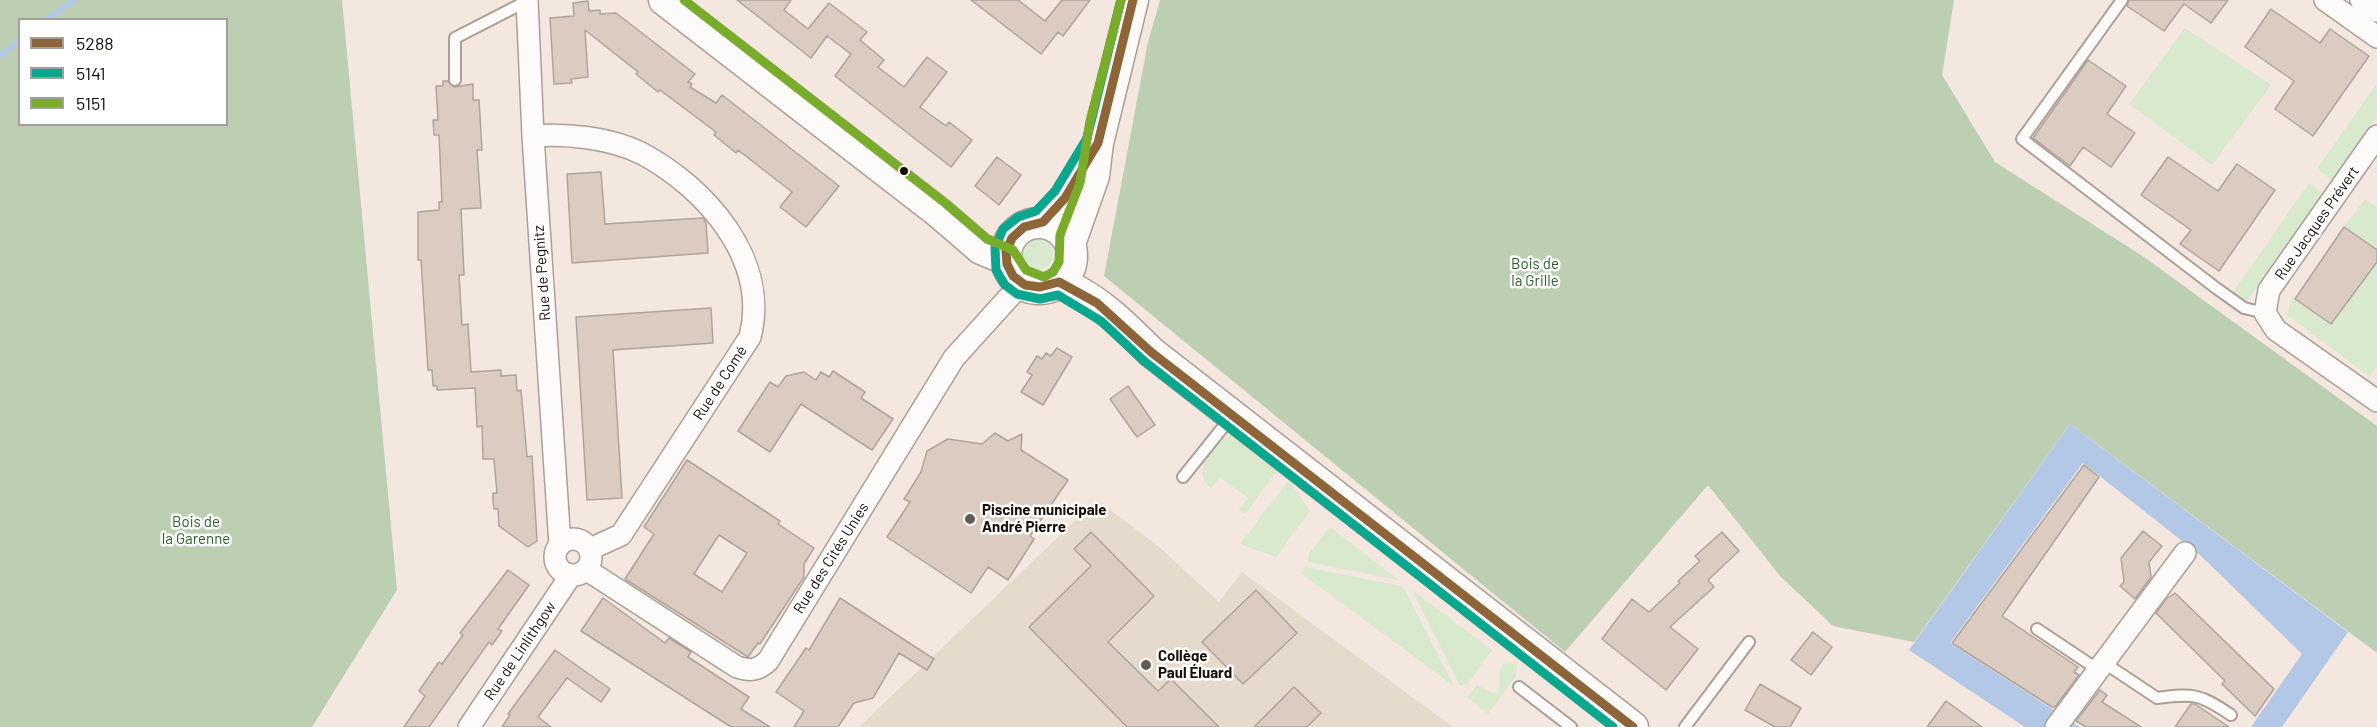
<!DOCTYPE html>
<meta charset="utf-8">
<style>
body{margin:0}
#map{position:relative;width:2377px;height:727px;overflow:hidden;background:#f4e7df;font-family:Barlow,sans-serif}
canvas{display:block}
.legend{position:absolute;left:18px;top:18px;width:210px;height:108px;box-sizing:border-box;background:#fff;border:2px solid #a29f9c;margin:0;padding:8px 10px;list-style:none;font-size:18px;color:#170e08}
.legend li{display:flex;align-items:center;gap:12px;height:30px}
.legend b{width:30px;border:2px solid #a29f9c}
</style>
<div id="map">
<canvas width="2377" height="727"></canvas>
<ul class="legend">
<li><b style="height:8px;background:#8e6539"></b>5288</li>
<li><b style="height:8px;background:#09a88e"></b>5141</li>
<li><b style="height:8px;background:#79ac2b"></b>5151</li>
</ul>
</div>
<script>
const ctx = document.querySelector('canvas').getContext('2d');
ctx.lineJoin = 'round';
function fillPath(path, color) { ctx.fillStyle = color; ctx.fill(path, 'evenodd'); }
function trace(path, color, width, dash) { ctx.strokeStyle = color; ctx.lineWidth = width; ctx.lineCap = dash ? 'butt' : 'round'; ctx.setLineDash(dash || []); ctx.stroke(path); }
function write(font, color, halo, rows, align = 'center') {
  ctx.font = font + ' Barlow,sans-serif'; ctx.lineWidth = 5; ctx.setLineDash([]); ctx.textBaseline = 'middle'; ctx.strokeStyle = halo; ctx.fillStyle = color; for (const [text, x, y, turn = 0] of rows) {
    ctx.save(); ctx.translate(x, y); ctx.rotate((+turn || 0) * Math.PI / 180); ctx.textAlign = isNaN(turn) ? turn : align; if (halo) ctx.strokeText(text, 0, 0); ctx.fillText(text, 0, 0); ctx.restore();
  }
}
const education = new Path2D(`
 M1097 500 1157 545 1219 602 1242 572 1453 727H859Z`);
const green = new Path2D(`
 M2185 28 2271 85 2212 165 2129 104Z
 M2377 83V117L2333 181 2317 169Z
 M2309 183 2324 194 2246 302 2233 292Z
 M2365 199 2377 207V250L2344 227Z
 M1021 254a16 16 0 1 1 32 0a16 16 0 1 1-32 0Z
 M2377 262V367L2370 377 2287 315 2292 296 2331 324Z
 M1231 434H1237L1255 447 1252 452 1277 471 1245 514 1239 510 1248 498 1220 477 1211 488C1190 471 1212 444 1231 434Z
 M1289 480 1310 511 1276 557 1240 544Z
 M1330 527 1399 580 1308 562 1309 553Z
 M1305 567 1401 586 1405 590 1454 686 1302 574Z
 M1412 590 1492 650 1468 683 1460 686Z
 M1517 663 1516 676 1488 714 1467 697 1477 685 1492 693 1499 691V671L1504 664Z`);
const forest = new Path2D(`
 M0 0H342L397 590 312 727H0ZM20 20H226V124H20Z
 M1160 0H1954L1942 75 1995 162 2144 257 2377 426V653L2070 424 1914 642 1833 626 1780 576 1708 485 1565 652 1104 276 1148 42Z`);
const water = new Path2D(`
 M2070 424 2348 632 2282 727H2251L2302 654 2200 555 2083 463 1950 643 2080 727H2025L1909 650Z`);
const stream = new Path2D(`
 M46 20 75 0
 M0 56 20 40`);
const building = new Path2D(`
 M737 0H791L784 10 808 29 829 3 867 32 860 40 884 60 878 67 904 87 927 57 947 72 920 107 946 126 949 122 972 140 951 167 835 76 851 54 827 36 811 58Z
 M971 0H1018L1045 21 1062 0H1090L1063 36 1058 32 1041 54Z
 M2129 0H2228L2211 23 2184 4 2164 31 2127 6Z
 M588 1 589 11 600 10V14L616 13 695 74 688 82 692 84 690 87 716 103 722 95 839 186 806 227 780 207 792 192 738 150 736 153 714 135 716 132 660 90 658 92 636 74 638 72 585 30 588 77 571 79 572 83 554 84 550 18 574 16 573 3Z
 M2271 9 2320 43 2330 29 2369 56 2313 136 2275 109 2294 81 2245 47Z
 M2088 60 2126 86 2107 114 2135 133 2111 167 2083 147 2070 166 2033 138Z
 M443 81H448L454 87 473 84V100H479L482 150H477L481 208 461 209 464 275H459L462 325 468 324 471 372 501 370V376L516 375 517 391 521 390 527 457 532 456 537 541 528 547 499 526 498 509H494L493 501V493H497L494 459H483L482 426 477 427 475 388 437 390V386H433L432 370H428L421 260H418V212L439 210V202H442L439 135H434L433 120H438L436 86H443Z
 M997 157 1021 175 999 205 975 186Z
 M2168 157 2218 191 2237 164 2275 190 2219 271 2180 244 2191 230 2141 195Z
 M601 172 605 224 703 218 706 223 708 253 572 263 567 174Z
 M2344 227 2377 250V262L2331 324 2295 299Z
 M711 308 713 343 613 350 622 498 587 500 576 317Z
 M1057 348 1072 357 1043 405 1021 392 1032 375 1027 372 1037 356 1042 359 1046 353 1051 356Z
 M833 371 865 392 861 398 893 419 872 450 801 404 770 452 738 431 770 382 778 387 786 376 804 372 816 380 821 372 829 377Z
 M1128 386 1155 425 1137 437 1110 399Z
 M995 433 1008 441 1022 434 1021 450 1068 480 1030 536 1034 539 1008 580 988 567 971 593 887 537 910 502 904 499 921 472 927 451 948 439 982 444Z
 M687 460 780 521 778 524 814 548 804 564V577L760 644 758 643 748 657 625 579 654 534 644 527ZM719 535 747 553 722 592 694 574Z
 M2084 465 2099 477 2002 616 2078 667 2074 672 2079 675 2055 707H2052L1952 643Z
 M2143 531 2162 546 2149 562 2151 577 2135 599 2120 586 2124 582 2121 558Z
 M1091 532 1154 596 1108 642 1158 691 1171 679 1219 727H1127L1029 627 1091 566 1074 549Z
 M1722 532 1739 551 1708 580 1714 587 1670 627 1698 649 1666 690 1602 639 1632 599 1649 612 1680 583 1678 581 1700 561 1695 556Z
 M508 570 529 585 498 629 502 631 492 645 489 642 429 727H404L425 696 419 691 439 662 442 664 463 635 460 633Z
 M1256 590 1297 633 1243 684 1202 642Z
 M2175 593 2274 689 2255 716 2222 684 2225 681 2156 613 2166 599Z
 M603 598 665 643 669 638 691 652 688 657 749 697 741 709 770 727H731L581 631Z
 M840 598 934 659 927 670 899 653 873 698 854 703 838 727H794L804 711 776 692 806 648 809 650Z
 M1813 632 1832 647 1811 675 1791 660Z
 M555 650 610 689 601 702 567 678 538 717 551 727H502L510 715 508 714Z
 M1760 684 1801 708 1790 727H1775L1745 710Z
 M1294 687 1321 713 1307 727H1254Z
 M2100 690 2107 695 2102 702 2141 727H2086L2076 721Z
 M1946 701 1982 727H1927Z
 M2191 704H2195L2229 727H2175Z`);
const lane = new Path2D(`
 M2122 0 2022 139 2216 288 2244 308 2265 313
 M455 80V38L527 1
 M1183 477 1232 416
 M2037 629 2097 669
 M2103 662 2157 698C2194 693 2200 694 2231 715
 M1519 687 1571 727
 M1685 727 1749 642`);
const street = new Path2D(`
 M527 0 533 136 560 545
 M2325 0 2377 37
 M2361 0 2377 11
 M533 136C566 133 610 138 641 153 705 187 770 259 750 337L621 535 590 549
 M2377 136 2269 290 2265 313 2276 330 2377 401
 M555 557a18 18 0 1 1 36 0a18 18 0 1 1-36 0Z
 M587 570 737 667C750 671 757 671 768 661L954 358 1021 284
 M469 727 571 575
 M2056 727 2185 553`);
const secondary = new Path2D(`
 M664 0 938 212 981 249 1005 259
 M1043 222 1065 198 1086 164
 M1006 256a33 33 0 1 1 66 0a33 33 0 1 1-66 0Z
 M1070 244 1094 176 1098 143 1133 0
 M1059 282C1096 297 1123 324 1151 352L1633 727`);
const bus1 = new Path2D(`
 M1133 0 1098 143 1065 198 1043 222 1024 227 1012 238 1006 251 1007 264 1013 276 1025 285 1040 287 1059 282 1097 303 1151 352 1633 727`);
const bus2 = new Path2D(`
 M1121 0 1087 138 1055 191 1036 211 1018 217 1003 229 995 248 996 270 1005 285 1017 294 1040 299 1058 295 1101 321 1144 361 1613 727`);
const bus3 = new Path2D(`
 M684 0 945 203 987 239 1013 250 1026 270 1044 277 1053 272 1059 262 1060 235 1080 183 1090 121 1121 0`);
const markers = [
 [904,171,5,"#170e08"],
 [970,519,6,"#645a53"],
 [1146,665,6,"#645a53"]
];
const streetNames = [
 ["Rue Jacques Prévert",2317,223,-55],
 ["Rue de Pegnitz",542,273,-94],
 ["Rue de Comé",720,383,-57],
 ["Rue des Cités Unies",831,558,-58],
 ["Rue de Linlithgow",520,651,-56]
];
const parkNames = [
 ["Bois de",1535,264],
 ["la Grille",1535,281],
 ["Bois de",196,522],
 ["la Garenne",196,539]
];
const poiNames = [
 ["Piscine municipale",982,510],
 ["André Pierre",982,527],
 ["Collège",1158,656],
 ["Paul Éluard",1158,673]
];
fillPath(education, '#e5dacc');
fillPath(green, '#d9e9cd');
fillPath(forest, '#bdcfb2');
fillPath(water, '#b3c8e7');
trace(stream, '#b3c8e7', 6);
fillPath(building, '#dbcbc0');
trace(building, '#afa49d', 1.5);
trace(lane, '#aaa099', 14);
trace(street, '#aaa099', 24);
trace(secondary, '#aaa099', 33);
trace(lane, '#fdfbfa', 10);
trace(street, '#fdfbfa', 21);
trace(secondary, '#fdfbfa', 30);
trace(bus1, '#8e6539', 9);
trace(bus2, '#09a88e', 9);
trace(bus3, '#79ac2b', 9);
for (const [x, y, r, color] of markers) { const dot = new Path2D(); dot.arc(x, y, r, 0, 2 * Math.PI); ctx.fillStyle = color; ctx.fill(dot); trace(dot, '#fff', 2); }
write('15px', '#170e08', '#fff', streetNames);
write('15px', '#296427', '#fff', parkNames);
write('bold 15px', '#170e08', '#fff', poiNames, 'left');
</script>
